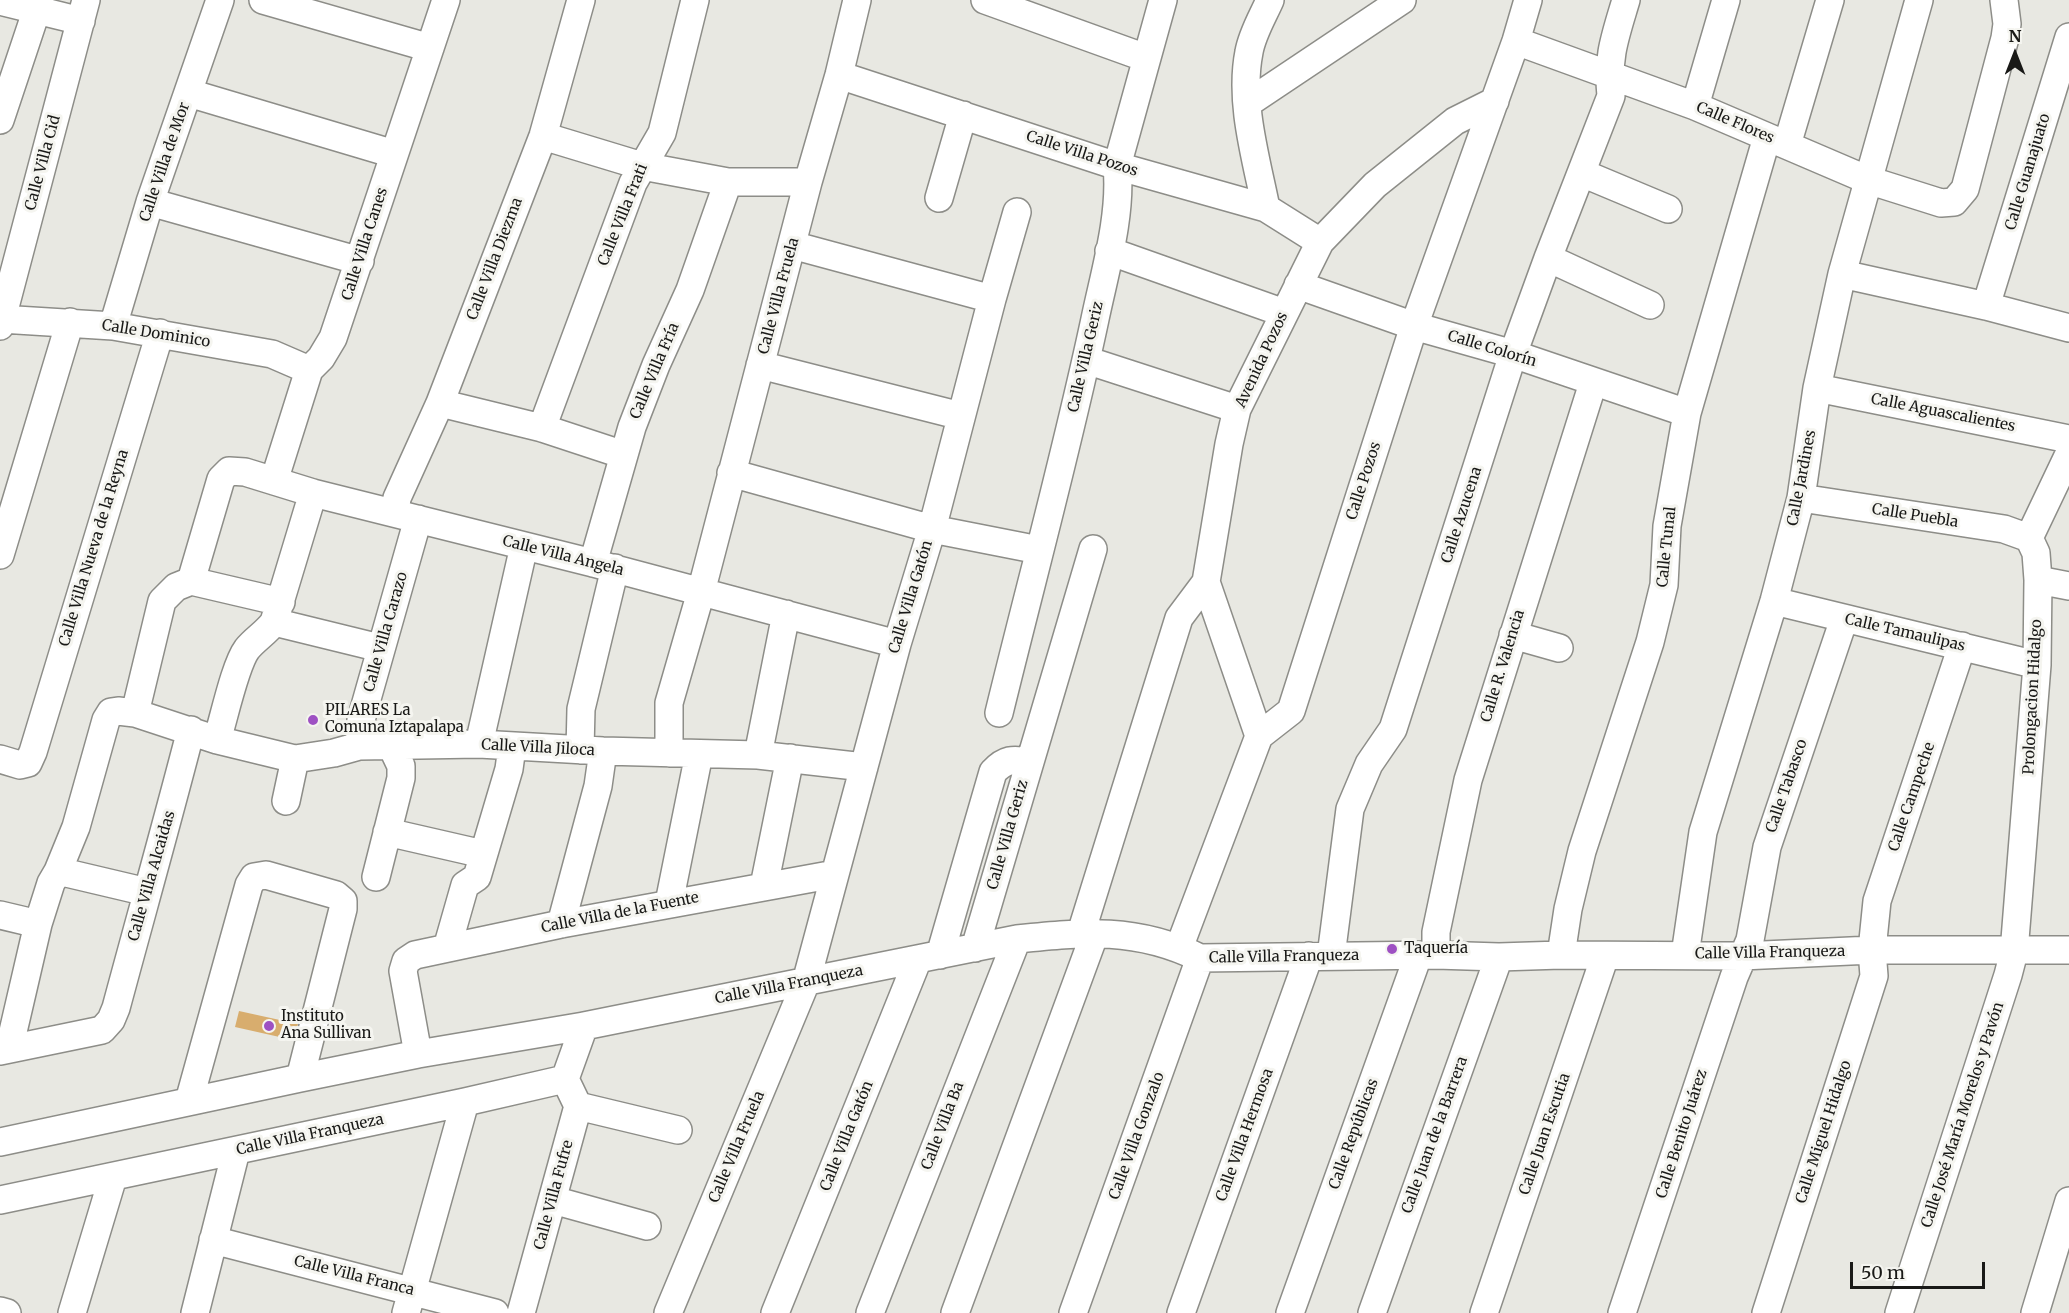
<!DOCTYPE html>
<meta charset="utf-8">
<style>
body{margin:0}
#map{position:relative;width:2069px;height:1313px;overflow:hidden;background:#e8e8e2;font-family:Merriweather,serif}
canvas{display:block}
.north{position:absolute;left:1985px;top:24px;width:60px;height:60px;-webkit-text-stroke:4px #f5f5f0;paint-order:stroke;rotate:0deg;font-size:16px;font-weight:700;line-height:24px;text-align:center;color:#191917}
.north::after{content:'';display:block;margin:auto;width:21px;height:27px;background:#191917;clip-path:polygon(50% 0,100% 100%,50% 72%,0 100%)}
.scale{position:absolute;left:1850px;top:1262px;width:135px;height:27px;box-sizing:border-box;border:3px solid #191917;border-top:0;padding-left:8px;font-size:18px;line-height:21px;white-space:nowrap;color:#191917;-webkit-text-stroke:4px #f5f5f0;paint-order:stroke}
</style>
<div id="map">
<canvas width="2069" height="1313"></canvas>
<div class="north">N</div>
<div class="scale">50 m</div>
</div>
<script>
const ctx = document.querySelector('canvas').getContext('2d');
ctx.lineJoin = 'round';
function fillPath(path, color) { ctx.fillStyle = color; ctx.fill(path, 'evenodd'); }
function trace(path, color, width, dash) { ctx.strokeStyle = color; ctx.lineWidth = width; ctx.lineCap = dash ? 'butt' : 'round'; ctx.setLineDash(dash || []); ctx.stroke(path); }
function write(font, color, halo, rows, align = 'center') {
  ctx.font = font + ' Merriweather,serif'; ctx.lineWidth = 6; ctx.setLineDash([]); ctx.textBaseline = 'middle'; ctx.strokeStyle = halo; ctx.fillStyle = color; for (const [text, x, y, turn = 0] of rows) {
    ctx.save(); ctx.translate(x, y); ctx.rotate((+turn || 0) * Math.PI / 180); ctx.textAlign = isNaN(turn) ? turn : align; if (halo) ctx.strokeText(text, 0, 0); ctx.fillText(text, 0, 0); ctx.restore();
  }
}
const building = new Path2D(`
 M239 1011 298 1024 293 1040 235 1027Z`);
const minor = new Path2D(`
 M263 0 430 48
 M985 0 1146 58
 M0 1 81 21
 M1516 41 1695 106 1868 180 1941 203 1954 202 1965 189 2005 38 2007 24 2004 0
 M839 75 1117 166 1266 208 1320 242
 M189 93 394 154
 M1248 103 1402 0
 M1695 106 1726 0
 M0 120 40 0
 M543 136 642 166 728 182H808
 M1787 145 1830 0
 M1582 173 1668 209
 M939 198 963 115
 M150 202 360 261
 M1266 208C1256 158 1239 102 1249 52 1252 34 1263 16 1270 0
 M792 245 992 299
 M1109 251 1284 313
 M1548 258 1650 305
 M1842 274 1986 306 2069 328
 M1298 285 1414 326 1513 354 1687 413
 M1986 306 2069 37
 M0 319 113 326 272 354 309 370
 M0 326 86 0
 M113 326 150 202 220 0
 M1086 360 1237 409
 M760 365 961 416
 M1817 388 2069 439
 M440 403 542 428 624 455
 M542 428 633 183 662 133 695 0
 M731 473 932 529 1039 550
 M274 481 309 370 321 358 333 338 446 0
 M1801 498 2004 529 2029 538
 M395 513 397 498 440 403 543 136 581 0
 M0 555 70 322
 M593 563 632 427 656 365 690 290 728 182
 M2038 580 2069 586
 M191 581 281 602
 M1774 601 2037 665
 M274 622 380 648
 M1513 635 1559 648
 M135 713 162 601 176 587 191 581 221 479 229 471 245 472 313 493 593 563 897 644
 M999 713C1031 582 1067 451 1095 319 1105 271 1122 215 1117 166L1163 0
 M1259 736 1206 582 1229 444 1237 409 1320 242 1375 185 1455 121 1495 101
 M217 740C224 718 235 665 247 649 255 639 266 633 274 622L313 493
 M479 744 524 546
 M359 746 361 720 418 519
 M580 750 581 709 615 568
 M669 753V703L701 592 808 182 839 75 857 0
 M758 755 786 614
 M0 759 20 765 28 763 33 752 160 333
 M286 801 295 759
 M387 832 483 854
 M58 871 147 892
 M376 877 401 778V766L392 747
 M764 886 790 758
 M669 903 699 754
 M0 915 38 924
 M561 924 598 786 603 751
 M1081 933 1179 618 1206 582
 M447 948 465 885 477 877 509 769 512 747
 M975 948 1093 549
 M1179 948 1259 736 1291 711 1414 326 1516 41 1528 0
 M940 955 993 772C1005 759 1013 759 1029 762
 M1436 955V932L1468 780 1593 383
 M1561 955 1568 909 1582 851 1650 642 1664 585 1667 526 1687 413 1767 137
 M1685 955 1703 832 1774 601 1801 498 1817 388 1842 274 1919 0
 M1331 956 1350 809 1369 764 1393 729 1513 354 1548 258 1611 96C1607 57 1615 37 1626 0
 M9 1049 38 924 51 883 58 871 76 827 106 720 111 712 118 711 135 713 217 740 295 759 334 753 359 746 479 744 603 751 758 755 864 767
 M0 1051 102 1030 111 1020 116 1008C141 915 167 823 191 730
 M418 1054 403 971 406 961 415 955 561 924 835 874
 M565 1079 584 1026
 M189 1101 249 885 254 877 266 875 336 895 343 901V909L300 1078
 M578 1106 678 1130
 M0 1142 300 1078 418 1054 584 1026 1017 939C1084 932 1137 927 1200 958L1436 955 1499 957 1561 955 1742 956 1872 950H2069
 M0 1200 465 1102 565 1079
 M553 1200 647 1226
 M213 1240 495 1313
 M0 1311 7 1313
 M72 1313 113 1177
 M195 1313 236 1151
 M406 1313 465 1102
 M521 1313 578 1106 565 1079
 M668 1313 806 982 897 644 932 529 992 299 1017 212
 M775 1313 918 959
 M870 1313 1017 939
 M955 1313 1095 933
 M1073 1313 1200 958
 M1181 1313 1309 956
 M1290 1313 1418 956
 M1372 1313 1499 957
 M1484 1313 1605 956
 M1622 1313 1734 977 1750 940 1767 847 1844 619
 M1766 1313 1874 976 1872 950 1877 901 1962 646
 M1899 1313 2008 975 2014 952 2037 665 2038 580 2036 553 2029 538 2069 454
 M2035 1313 2069 1201`);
const markers = [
 [313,720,6,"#9e51c3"],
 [1392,949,6,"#9e51c3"],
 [269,1026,6,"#9e51c3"]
];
const streetNames = [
 ["Calle Flores",1735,123,23],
 ["Calle Villa Pozos",1082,154,18],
 ["Calle Villa de Mor",165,162,-71],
 ["Calle Villa Cid",43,163,-75],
 ["Calle Guanajuato",2028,172,-73],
 ["Calle Villa Frati",623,215,-68],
 ["Calle Villa Canes",365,244,-72],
 ["Calle Villa Diezma",495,259,-69],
 ["Calle Villa Fruela",779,296,-75],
 ["Calle Dominico",156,334,9],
 ["Calle Colorín",1492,349,17],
 ["Calle Villa Geriz",1086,357,-77],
 ["Avenida Pozos",1262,360,-65],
 ["Calle Villa Fría",655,371,-67],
 ["Calle Aguascalientes",1943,413,11],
 ["Calle Jardines",1802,478,-79],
 ["Calle Pozos",1364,481,-72],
 ["Calle Azucena",1462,515,-72],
 ["Calle Puebla",1915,516,9],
 ["Calle Tunal",1667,547,-84],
 ["Calle Villa Nueva de la Reyna",94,548,-73],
 ["Calle Villa Angela",563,556,14],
 ["Calle Villa Gatón",911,597,-73],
 ["Calle Villa Carazo",386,632,-74],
 ["Calle Tamaulipas",1905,633,13],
 ["Calle R. Valencia",1503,666,-73],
 ["Prolongacion Hidalgo",2033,697,-87],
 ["Calle Villa Jiloca",538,748,3],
 ["Calle Tabasco",1787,786,-71],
 ["Calle Campeche",1912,797,-71],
 ["Calle Villa Geriz",1008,835,-74],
 ["Calle Villa Alcaidas",152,876,-74],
 ["Calle Villa de la Fuente",620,913,-11],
 ["Calle Villa Franqueza",1770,953,-1],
 ["Calle Villa Franqueza",1284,957,-1],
 ["Calle Villa Franqueza",789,985,-11],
 ["Calle José María Morelos y Pavón",1963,1115,-72],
 ["Calle Villa Ba",943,1126,-69],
 ["Calle Miguel Hidalgo",1824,1132,-72],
 ["Calle Repúblicas",1354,1134,-70],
 ["Calle Juan Escutia",1545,1134,-71],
 ["Calle Benito Juárez",1682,1134,-72],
 ["Calle Villa Franqueza",310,1135,-12],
 ["Calle Villa Hermosa",1245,1135,-70],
 ["Calle Juan de la Barrera",1435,1135,-70],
 ["Calle Villa Gatón",847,1136,-68],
 ["Calle Villa Gonzalo",1137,1136,-70],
 ["Calle Villa Fruela",737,1147,-67],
 ["Calle Villa Fufre",554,1195,-75],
 ["Calle Villa Franca",354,1276,14]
];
const poiNames = [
 ["PILARES La",325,711],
 ["Comuna Iztapalapa",325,728],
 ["Taquería",1404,949],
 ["Instituto",281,1017],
 ["Ana Sullivan",281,1034]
];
fillPath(building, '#d8ad6e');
trace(minor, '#8d8d88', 30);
trace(minor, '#fff', 27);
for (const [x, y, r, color] of markers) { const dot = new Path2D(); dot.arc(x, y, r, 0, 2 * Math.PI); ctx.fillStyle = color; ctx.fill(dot); trace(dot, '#f5f5f0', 2); }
write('15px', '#191917', '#f5f5f0', streetNames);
write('15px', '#191917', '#f5f5f0', poiNames, 'left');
</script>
